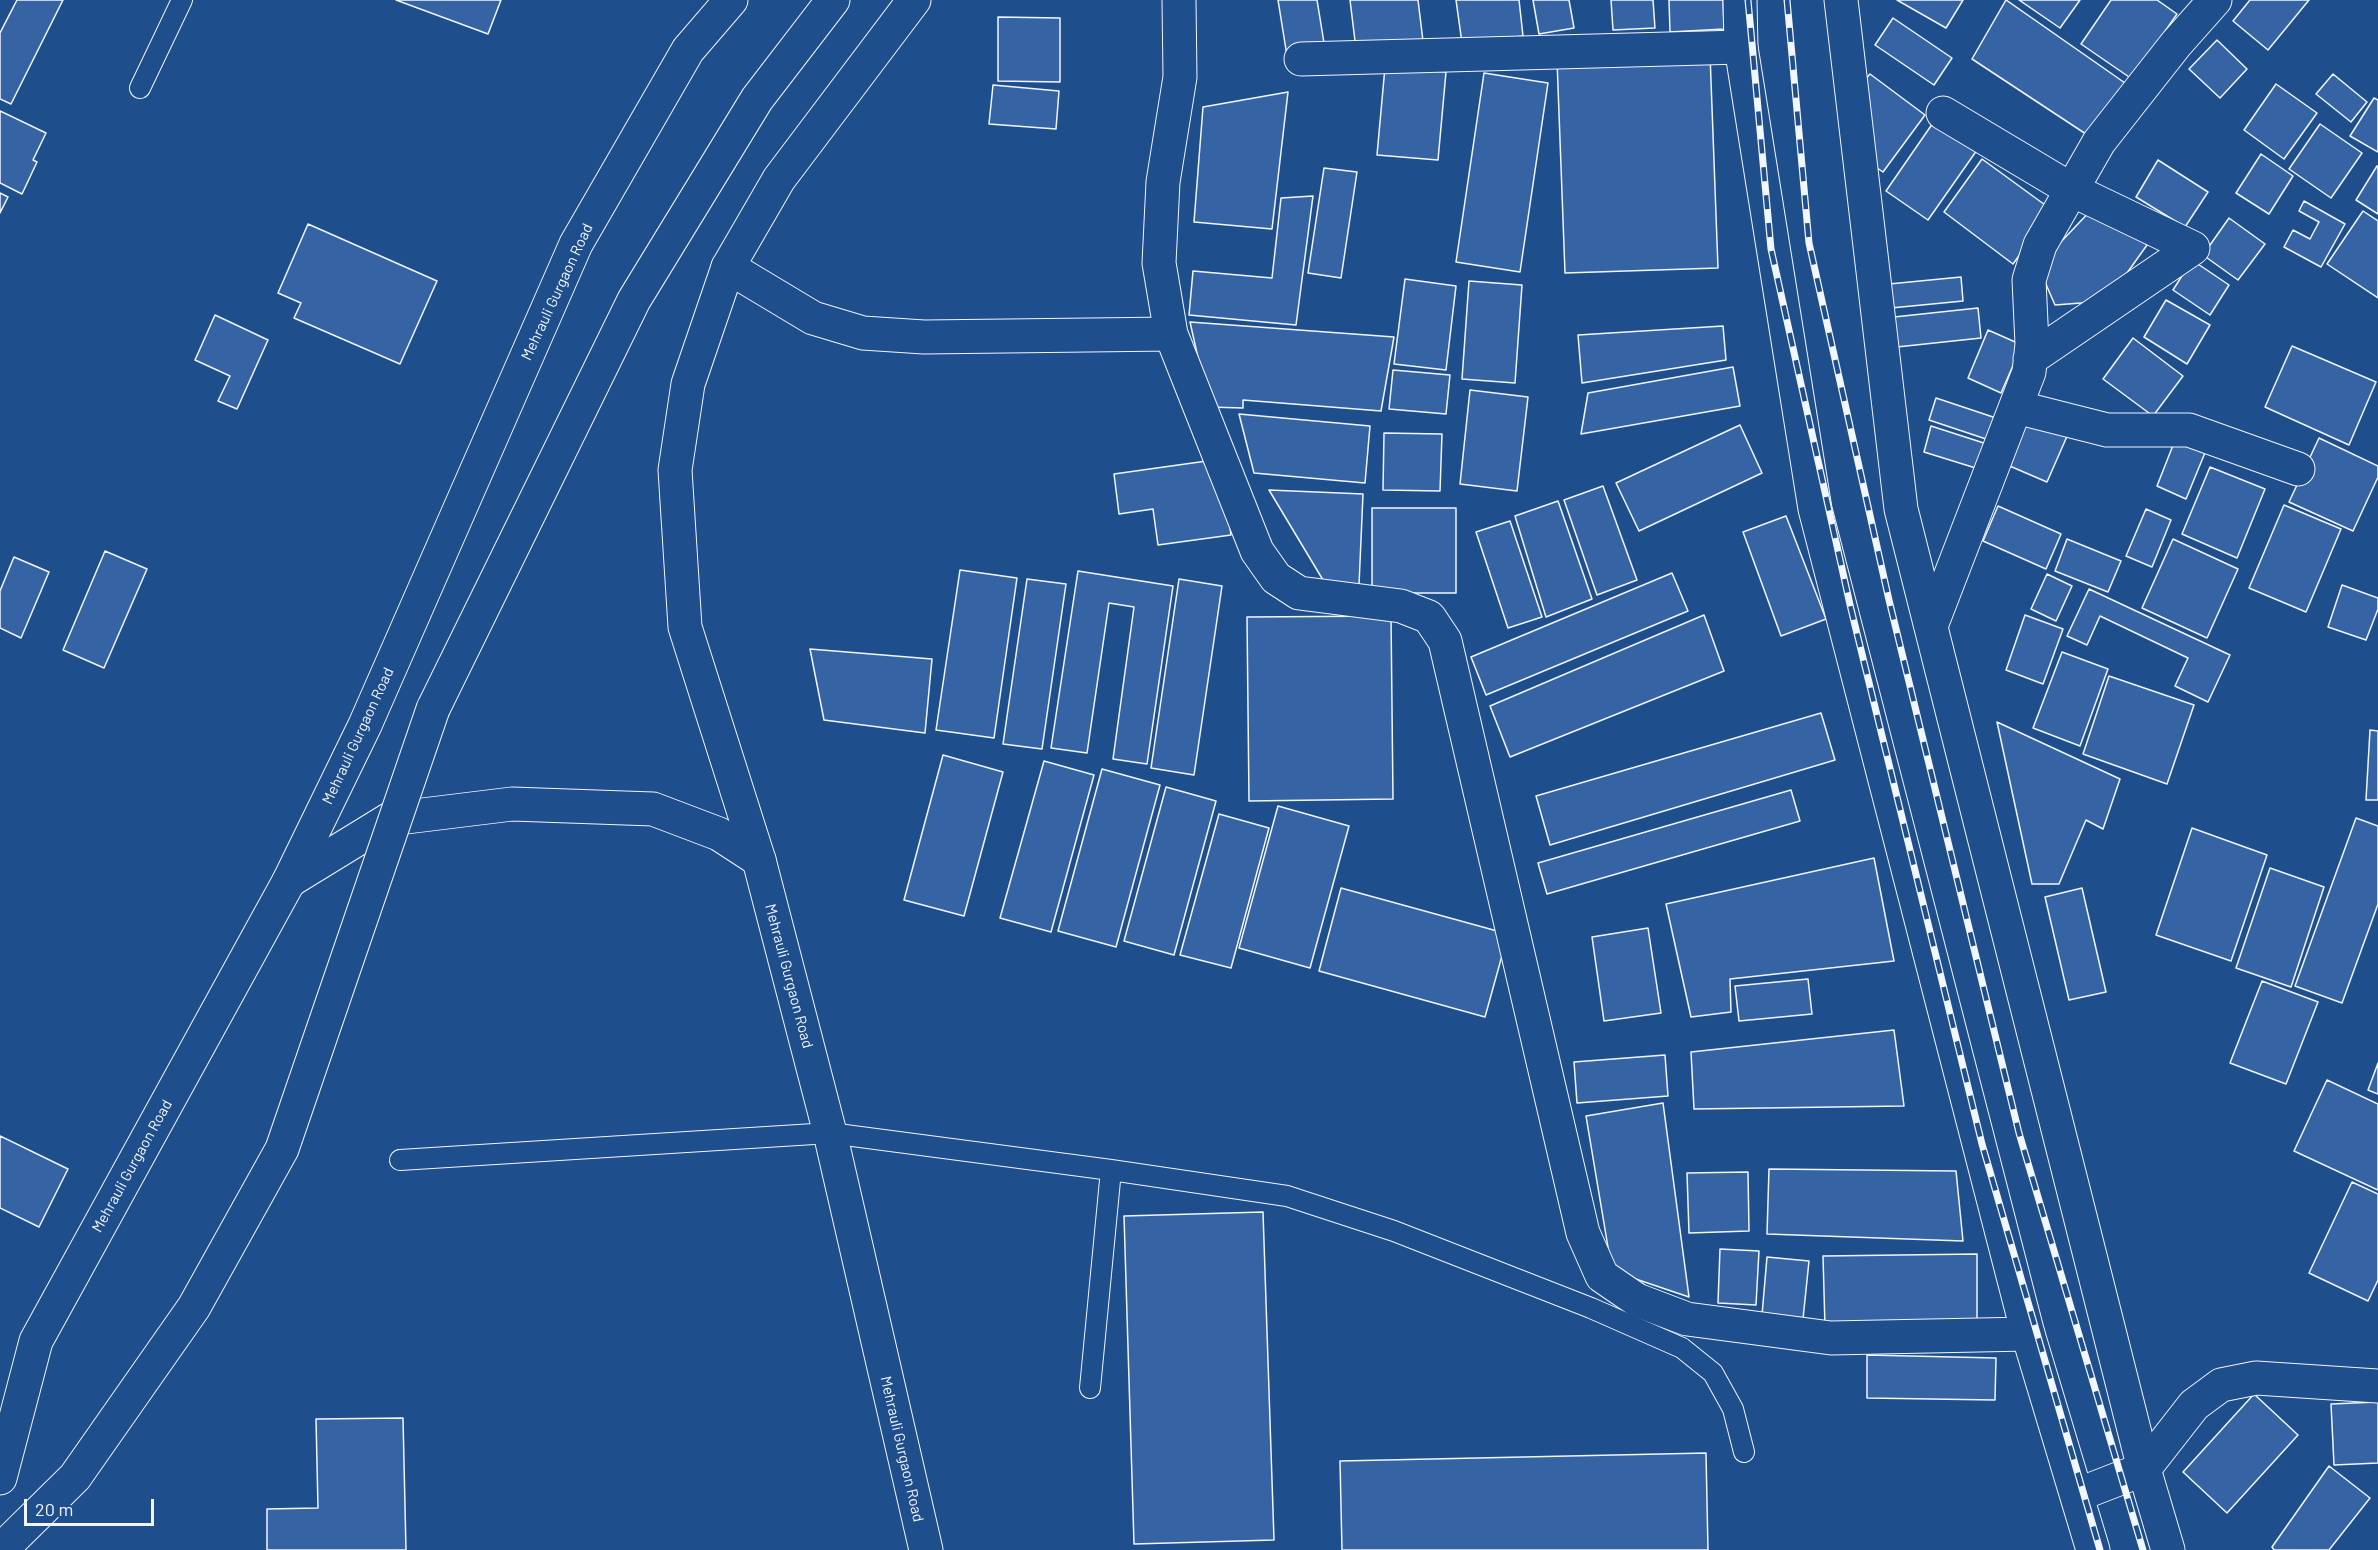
<!DOCTYPE html>
<style>
body{margin:0}
#map{position:relative;width:2378px;height:1550px;overflow:hidden;background:#1f4e8c;font-family:Barlow,sans-serif}
canvas{display:block}
.scale{position:absolute;left:24px;top:1499px;width:130px;height:27px;box-sizing:border-box;border:3px solid #f2f6ff;border-top:0;padding-left:8px;font-size:18px;line-height:21px;white-space:nowrap;color:#f2f6ff;-webkit-text-stroke:4px #1f4e8c;paint-order:stroke}
</style>
<div id="map">
<canvas width="2378" height="1550"></canvas>
<div class="scale">20 m</div>
</div>
<script>
const ctx = document.querySelector('canvas').getContext('2d');
ctx.lineJoin = 'round';
function fillPath(path, color) { ctx.fillStyle = color; ctx.fill(path, 'evenodd'); }
function trace(path, color, width, dash) { ctx.strokeStyle = color; ctx.lineWidth = width; ctx.lineCap = dash ? 'butt' : 'round'; ctx.setLineDash(dash || []); ctx.stroke(path); }
function write(font, color, halo, rows, align = 'center') {
  ctx.font = font + ' Barlow,sans-serif'; ctx.lineWidth = 4.5; ctx.setLineDash([]); ctx.textBaseline = 'middle'; ctx.strokeStyle = halo; ctx.fillStyle = color; for (const [text, x, y, turn = 0] of rows) {
    ctx.save(); ctx.translate(x, y); ctx.rotate((+turn || 0) * Math.PI / 180); ctx.textAlign = isNaN(turn) ? turn : align; if (halo) ctx.strokeText(text, 0, 0); ctx.fillText(text, 0, 0); ctx.restore();
  }
}
const building = new Path2D(`
 M17 0H63L11 104 0 99V33Z
 M396 0H501L488 34Z
 M1278 0H1317L1325 49 1287 56Z
 M1350 0H1418L1423 41 1356 49Z
 M1456 0H1519L1523 36 1462 43Z
 M1533 0H1569L1574 28 1539 34Z
 M1611 0H1653L1655 28 1613 30Z
 M1669 0H1723L1724 29 1670 32Z
 M1897 0H1963L1946 28Z
 M2006 0 2125 83 2092 138 1972 59Z
 M2019 0H2080L2060 28Z
 M2111 0H2157L2177 14 2132 79 2081 44Z
 M2250 0H2309L2268 50 2233 21Z
 M998 17 1060 18V82L998 81Z
 M1893 18 1952 58 1934 85 1875 45Z
 M2217 40 2247 69 2220 98 2189 69Z
 M1710 54 1718 268 1565 273 1557 60Z
 M1385 67 1446 72 1438 160 1377 155Z
 M1484 73 1548 83 1520 272 1456 262Z
 M1870 74 1925 115 1883 172 1871 164 1862 83Z
 M2333 74 2367 102 2351 122 2316 94Z
 M2276 84 2317 113 2284 159 2244 130Z
 M993 85 1059 91 1056 129 989 124Z
 M1288 92 1272 229 1194 222 1203 107Z
 M2374 98 2378 100V152L2350 136Z
 M0 111 46 133 33 160 37 162 22 194 0 183Z
 M1935 120 1977 150 1928 220 1886 191Z
 M2320 124 2362 153 2331 198 2289 169Z
 M2261 154 2293 176 2269 214 2236 193Z
 M1982 159 2052 210 2013 264 1944 212Z
 M2158 160 2208 192 2185 227 2136 197Z
 M2377 166H2378V214L2356 200Z
 M1324 168 1357 172 1341 278 1308 273Z
 M0 193 8 197 0 213Z
 M1313 196 1296 325 1189 315 1193 271 1272 278 1281 198Z
 M2304 201 2345 224 2321 267 2284 247 2293 230 2310 239 2319 222 2299 211Z
 M2095 206 2147 245 2107 301 2055 305 2038 266Z
 M2363 211 2378 221V298L2327 264Z
 M2229 218 2265 244 2238 280 2203 255Z
 M308 224 437 281 400 364 294 318 301 303 278 293Z
 M2192 260 2229 285 2210 315 2173 290Z
 M1961 277 1963 301 1891 308 1889 284Z
 M1405 279 1456 286 1446 370 1394 364Z
 M1469 281 1522 285 1515 383 1462 379Z
 M2166 300 2210 325 2187 364 2144 337Z
 M1978 308 1981 338 1897 347 1894 317Z
 M215 315 268 340 237 409 218 401 230 376 195 360Z
 M1190 322 1394 337 1381 411 1243 400V408L1209 407Z
 M1723 326 1726 360 1582 383 1578 335Z
 M1988 330 2022 345 2001 393 1968 378Z
 M2133 338 2183 376 2153 416 2103 379Z
 M2292 346 2376 382 2349 445 2265 407Z
 M1733 367 1740 406 1581 434 1588 393Z
 M1393 370 1450 375 1446 414 1389 409Z
 M1470 390 1528 397 1517 491 1460 484Z
 M1936 398 1996 418 1989 440 1929 420Z
 M1239 414 1370 426 1365 483 1254 473Z
 M2026 415 2068 434 2047 482 2005 464Z
 M1740 425 1762 473 1639 531 1616 483Z
 M1931 426 1990 445 1982 470 1924 452Z
 M2179 430 2209 443 2186 499 2157 486Z
 M1384 433 1442 434 1440 491 1383 490Z
 M2319 438 2378 466V477L2353 531 2289 502Z
 M1221 459 1231 535 1158 545 1153 509 1119 514 1114 474Z
 M2210 467 2265 489 2237 558 2182 534Z
 M1603 486 1637 580 1597 595 1564 500Z
 M1269 490 1363 494 1359 585 1323 580Z
 M1558 501 1592 599 1546 617 1515 516Z
 M2284 505 2341 529 2306 612 2249 588Z
 M1998 506 2061 534 2046 569 1983 541Z
 M1372 508H1456V593H1372Z
 M2146 509 2171 520 2152 567 2126 556Z
 M1786 516 1826 619 1781 636 1743 532Z
 M1510 521 1542 617 1508 628 1476 532Z
 M2067 539 2121 561 2108 592 2055 571Z
 M2173 539 2238 569 2207 638 2142 608Z
 M105 551 147 569 104 668 63 650Z
 M14 557 49 572 21 638 0 628V591Z
 M960 570 1017 578 994 738 936 730Z
 M1078 571 1173 586 1147 764 1113 759 1134 607 1109 603 1087 753 1051 748Z
 M1672 573 1688 611 1486 695 1471 657Z
 M2047 574 2072 586 2056 621 2031 609Z
 M1027 579 1066 584 1042 749 1003 744Z
 M1179 579 1222 586 1194 775 1151 768Z
 M2342 585 2378 598V609L2366 640 2328 627Z
 M2089 589 2230 655 2208 702 2175 686 2188 658 2100 616 2087 645 2067 636Z
 M1704 615 1724 671 1510 757 1490 706Z
 M2025 615 2063 629 2043 684 2006 670Z
 M1391 616 1393 799 1249 801 1247 617Z
 M810 649 932 659 925 733 824 720Z
 M2062 652 2108 669 2080 746 2033 728Z
 M2109 676 2194 705 2167 784 2083 754Z
 M1821 713 1835 760 1550 845 1536 796Z
 M1997 722 2120 779 2103 829 2086 820 2059 884H2032Z
 M2370 730 2378 731V800H2366Z
 M943 755 1003 772 964 916 904 900Z
 M1044 761 1094 775 1051 932 1000 918Z
 M1102 769 1160 785 1116 947 1058 931Z
 M1166 787 1216 801 1174 955 1124 941Z
 M1791 790 1800 821 1547 894 1538 863Z
 M1278 806 1349 826 1310 968 1239 948Z
 M1219 814 1269 828 1231 968 1180 955Z
 M2356 818 2378 826V904L2342 1003 2295 986Z
 M2192 828 2267 855 2231 961 2156 935Z
 M1874 858 1894 961 1730 979 1731 1012 1691 1017 1666 904Z
 M2270 868 2324 887 2291 987 2236 968Z
 M1341 888 1508 934 1485 1017 1319 971Z
 M2082 888 2106 992 2069 1000 2045 897Z
 M1648 928 1661 1013 1604 1021 1592 937Z
 M1808 979 1812 1014 1739 1021 1735 986Z
 M2262 981 2318 1002 2286 1084 2230 1063Z
 M1894 1030 1904 1106 1694 1109 1691 1052Z
 M1665 1055 1668 1096 1577 1103 1574 1062Z
 M2378 1063V1094L2368 1090Z
 M2327 1080 2378 1104V1190L2294 1151Z
 M1663 1103 1689 1297 1612 1271 1586 1116Z
 M0 1136 68 1169 39 1227 0 1208Z
 M1769 1169 1956 1171 1963 1241 1767 1234Z
 M1748 1172 1749 1231 1689 1233 1687 1173Z
 M2352 1182 2378 1194V1280L2368 1301 2309 1273Z
 M1263 1212 1274 1540 1134 1544 1124 1216Z
 M1720 1249 1759 1251 1756 1305 1718 1303Z
 M1977 1254V1331L1825 1327 1823 1256Z
 M1767 1257 1809 1261 1803 1319 1762 1315Z
 M1867 1355 1996 1358 1995 1400 1867 1398Z
 M2254 1394 2298 1435 2227 1513 2183 1472Z
 M2378 1402V1463L2334 1465 2331 1404Z
 M403 1418 406 1550H267V1509L318 1508 316 1419Z
 M1706 1453 1708 1550H1342L1340 1461Z
 M2329 1466 2370 1498 2329 1550H2274L2272 1547Z`);
const service = new Path2D(`
 M140 88 182 0
 M400 1160 830 1133 1111 1170 1287 1196 1394 1231 1591 1308 1682 1348 1713 1373 1733 1409 1744 1452
 M1090 1388 1111 1170`);
const minor = new Path2D(`
 M1301 59 1741 47
 M1943 113 2072 190 2193 248 2030 359
 M728 267 813 318 863 333 924 337 1171 334 1257 551 1276 578 1299 593 1401 606 1429 617 1445 641 1583 1233 1602 1276 1637 1300 1687 1319 1831 1338 2028 1334
 M1171 334 1159 263 1163 182 1180 77 1179 0
 M2016 407 2107 430H2189L2298 469
 M1931 626 2029 372 2032 344 2029 280 2040 245 2099 142 2176 44 2215 0
 M2077 1495 2144 1469 2194 1405 2221 1385 2256 1378 2378 1386`);
const tertiary = new Path2D(`
 M1740 0 1741 47 1815 509 2028 1334 2093 1550
 M1841 0 1901 509 2144 1469 2168 1550`);
const primary = new Path2D(`
 M433 709 634 300 757 99 833 0
 M289 881 390 819 512 804 653 809 719 834 759 860`);
const trunk = new Path2D(`
 M914 0 779 179 728 267 688 384 675 470 685 627 759 860 830 1133 926 1550
 M0 1478 36 1341 289 881 365 725 576 244 688 50 731 0`);
const rail = new Path2D(`
 M1748 0 1771 249 1851 609 1982 1144 2100 1550
 M1787 0 1809 243 1889 600 2019 1133 2143 1550`);
const primaryBridge = new Path2D(`
 M1 1550 75 1477 194 1307 282 1149 433 709`);
const streetNames = [
 ["Mehrauli Gurgaon Road",557,292,-65],
 ["Mehrauli Gurgaon Road",358,736,-65],
 ["Mehrauli Gurgaon Road",789,976,75],
 ["Mehrauli Gurgaon Road",132,1166,-61],
 ["Mehrauli Gurgaon Road",902,1449,77]
];
fillPath(building, '#3563a3');
trace(building, '#f2f6ff', 1.5);
trace(service, '#f2f6ff', 22);
trace(minor, '#f2f6ff', 35);
trace(tertiary, '#f2f6ff', 35);
trace(primary, '#f2f6ff', 35);
trace(trunk, '#f2f6ff', 35);
trace(service, '#1f4e8c', 20);
trace(minor, '#1f4e8c', 33);
trace(tertiary, '#1f4e8c', 33);
trace(primary, '#1f4e8c', 33);
trace(trunk, '#1f4e8c', 33);
trace(rail, '#f2f6ff', 7);
trace(rail, '#1f4e8c', 4.5, [14]);
trace(primaryBridge, '#f2f6ff', 35, []);
trace(primaryBridge, '#1f4e8c', 33);
write('15px', '#f2f6ff', '#1f4e8c', streetNames);
</script>
